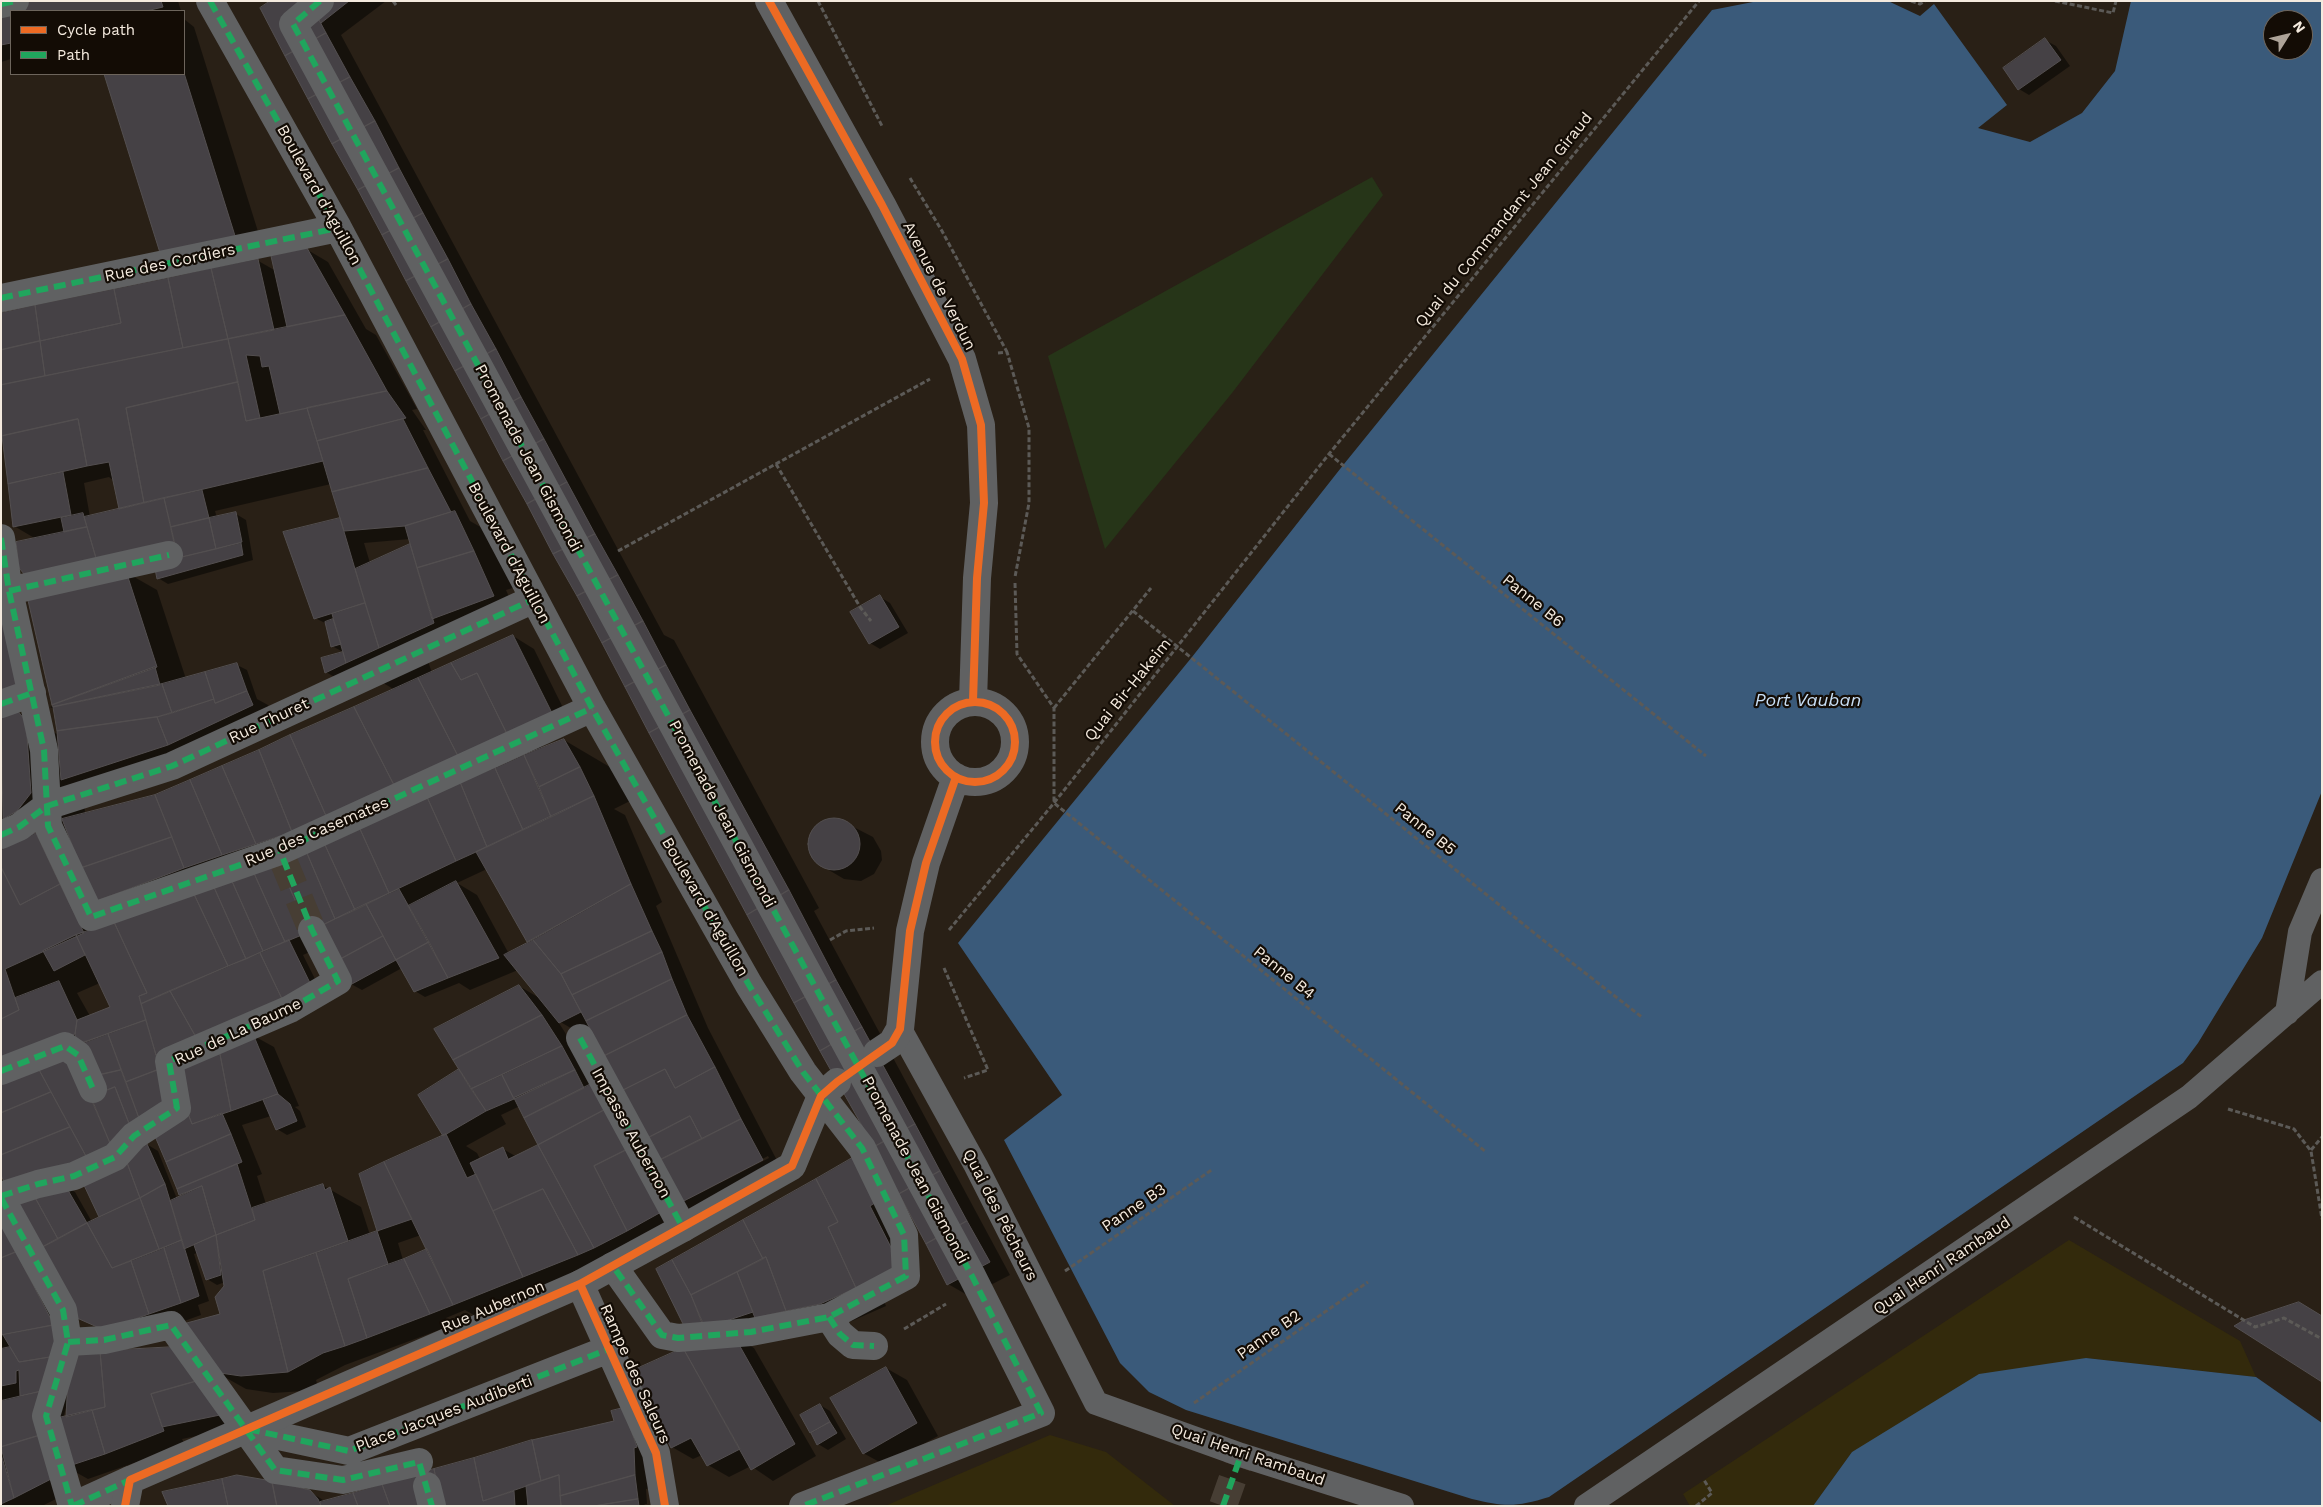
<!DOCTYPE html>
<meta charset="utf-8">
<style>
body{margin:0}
#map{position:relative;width:2323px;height:1507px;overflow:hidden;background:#292016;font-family:"Work Sans",sans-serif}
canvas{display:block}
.frame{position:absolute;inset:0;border:2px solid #f4eade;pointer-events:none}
.legend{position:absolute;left:10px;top:10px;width:175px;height:65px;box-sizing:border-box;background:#130c05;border:1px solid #6d655c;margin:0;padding:6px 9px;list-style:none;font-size:15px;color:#f4eade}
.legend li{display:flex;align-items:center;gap:10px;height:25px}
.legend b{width:25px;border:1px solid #6d655c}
.north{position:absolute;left:2263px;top:10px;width:50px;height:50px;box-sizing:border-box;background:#130c05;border:1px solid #6d655c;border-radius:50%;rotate:54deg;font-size:14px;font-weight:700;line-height:20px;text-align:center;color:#f4eade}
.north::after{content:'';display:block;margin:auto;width:18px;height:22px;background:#ada398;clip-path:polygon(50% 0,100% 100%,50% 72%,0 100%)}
</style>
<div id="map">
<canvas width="2323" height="1507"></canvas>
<div class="frame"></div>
<ul class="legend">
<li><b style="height:6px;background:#ed6a23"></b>Cycle path</li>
<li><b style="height:6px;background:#20a55d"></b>Path</li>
</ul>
<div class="north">N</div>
</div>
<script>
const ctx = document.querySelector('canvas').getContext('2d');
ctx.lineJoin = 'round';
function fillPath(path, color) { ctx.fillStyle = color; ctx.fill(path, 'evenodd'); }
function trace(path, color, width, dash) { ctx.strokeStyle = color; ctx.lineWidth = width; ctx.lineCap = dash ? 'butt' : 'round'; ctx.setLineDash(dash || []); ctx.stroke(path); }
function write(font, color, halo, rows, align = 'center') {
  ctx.font = font + ' "Work Sans",sans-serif'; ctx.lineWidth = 4.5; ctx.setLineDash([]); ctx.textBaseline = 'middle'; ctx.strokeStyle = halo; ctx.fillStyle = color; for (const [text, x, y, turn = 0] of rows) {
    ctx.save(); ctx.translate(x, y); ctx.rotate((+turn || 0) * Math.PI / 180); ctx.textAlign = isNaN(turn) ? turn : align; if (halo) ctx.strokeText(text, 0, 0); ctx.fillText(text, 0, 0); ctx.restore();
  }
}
const green = new Path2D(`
 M1372 177 1383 195 1232 393 1105 549 1048 356Z`);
const sand = new Path2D(`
 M2069 1240 2240 1341 2256 1377 2086 1358 1852 1452 1813 1506H1690L1683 1494Z
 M1050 1435 1106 1452 1175 1506H885Z`);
const water = new Path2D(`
 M1758 1H1888L1920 16 1934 4 2007 105 1978 128 2030 142 2082 113 2115 71 2131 1H2322V791L2262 938 2198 1043 2183 1063 1549 1497C1517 1507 1505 1507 1472 1499L1186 1410 1149 1392 1120 1363 1004 1140 1062 1095 958 943 1192 657 1344 464 1712 10ZM2273 20H2303V50H2273Z
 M2086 1358 2256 1377 2322 1423V1506H1813L1852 1452 1979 1374Z`);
const shadow = new Path2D(`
 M1 1H178L181 11H11V59L1 62Z
 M272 1H386L341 35 664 635 674 640 819 908 814 911 1010 1275 969 1296 948 1284Z
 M184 19 194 27 266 257 255 259 276 271 306 249 328 262 366 329 376 335 417 409 412 410 426 430H423L470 521 510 544 529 583 506 590 514 608 424 649 432 673 513 636 534 649 573 728 540 743 543 749 564 740 620 773 634 799 614 809 625 815 662 902 656 906 708 1028 783 1172 700 1215 679 1203 591 1029 581 1034 557 1020 582 1059 577 1061 590 1086 683 1223 486 1322 465 1310 446 1318 450 1326 345 1365 316 1380 319 1390 273 1393 246 1389 214 1371 225 1286V1282L217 1285 207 1279 198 1253 194 1254 209 1301 198 1305 201 1315 126 1342 78 1317 1 1172V716L16 711 57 734 54 709 50 707 53 706 36 539 14 526 1 417V314L194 274 162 255 105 74H184ZM109 477 113 480 120 510 90 517 84 483ZM331 484 342 519 285 533 315 618 327 624 332 646 345 653 326 672 336 678 358 668 395 690 156 796 85 814 84 792 274 718 268 705 257 699 247 670 237 665 186 679 157 590 129 574 156 568 158 578 168 584 253 560 246 520 236 514 217 518 215 511ZM410 539 411 545 370 563 364 543ZM73 843 119 912 59 850ZM487 869 529 942 509 954 477 895 457 883ZM328 944 351 984 362 990 402 968 415 991 425 997 459 983 470 990 518 970 541 999 519 986 461 1070 444 1136 360 1175 379 1232 370 1235 361 1207 322 1185 266 1204 257 1176 262 1174 242 1125 271 1116 277 1129 287 1135 306 1127 300 1111 295 1107 299 1106 274 1047 254 1036 322 993 303 955ZM100 983 112 1008 90 1016 77 993ZM178 1105 180 1194 184 1196 177 1199 158 1151 148 1145 131 1158ZM520 1106 540 1145 517 1157 503 1149 480 1159 477 1153 466 1146 506 1124 501 1115ZM768 1156 769 1158 689 1199V1197ZM84 1182 101 1218 92 1222 75 1192 65 1186ZM421 1235 428 1250 403 1260 398 1243Z
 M2045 40 2056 46 2070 66 2029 95 2019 89Z
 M880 597 890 603 908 633 880 649 870 643Z
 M836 818 873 837 881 851 882 860 874 874 861 881 844 879 822 866 811 853 809 845 814 829 828 819Z
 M854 1158 890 1218 920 1277 882 1297 886 1306 852 1321 818 1329 735 1337 754 1348 816 1456 773 1481 751 1466 729 1477 708 1465 702 1455 693 1459 672 1447 697 1335 658 1270Z
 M1 1205 75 1336 66 1363 173 1348 240 1427 182 1439 184 1443 154 1456 88 1479 70 1469 76 1489 42 1506H1ZM67 1404V1418L63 1419Z
 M886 1368 907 1380 938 1436 885 1465 863 1453Z
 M820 1405 830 1411 846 1439 828 1450 818 1444 802 1416Z
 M623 1409 656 1487 646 1489 647 1504H644L647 1506H169L312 1493 326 1502 615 1422Z`);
const building = new Path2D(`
 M29 1H161L163 7 146 11H11V43L1 45V8Z
 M270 1H309L326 33 285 56 260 8Z
 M309 1H349L321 23Z
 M326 33 350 77 308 99 285 56Z
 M2045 38 2061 60 2018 90 2003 68Z
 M184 73 236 239 161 256 104 74Z
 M350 77 375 121 332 144 308 99Z
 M375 121 399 168 358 190 332 144Z
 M399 168 423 213 382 235 358 190Z
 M423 213 448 259 406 281 382 235Z
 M307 248 345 315 287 327 271 256Z
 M258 259 274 330 228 339 211 268Z
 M448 259 471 304 431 327 406 281Z
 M211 268 228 339 183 348 168 278Z
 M168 278 183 348 45 376 40 341 121 323 114 289Z
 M114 289 121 323 40 341 35 305Z
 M471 304 496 349 455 371 431 327Z
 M35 305 40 341 1 350V313Z
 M345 315 387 391 280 414 269 366 262 367 260 356 246 355 260 418 246 421 228 339Z
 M228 339 238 382 126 408 144 503 119 509 109 462 87 466 78 419 2 436 1 385Z
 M40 341 45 376 1 385V350Z
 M496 349 521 397 481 419 455 371Z
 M238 382 246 421 307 408 323 461 144 503 126 408Z
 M387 391 406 418 317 441 307 408Z
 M521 397 544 439 503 461 481 419Z
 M78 419 87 466 8 484 2 436Z
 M403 419 428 468 332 492 317 441Z
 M544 439 567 482 527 504 503 461Z
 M428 468 451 512 405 526 344 531 332 492Z
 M63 472 71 515 13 527 8 484Z
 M567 482 595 534 553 554 527 504Z
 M202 490 209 518 171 527 164 498Z
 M164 498 175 547 98 565 84 517Z
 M455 511 474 551 417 568 405 526Z
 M236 512 242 542 216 549 209 518Z
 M83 513 87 527 64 532 61 518Z
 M209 518 216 549 178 558 171 527Z
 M340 518 365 603 314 619 283 532Z
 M87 527 98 565 30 581 19 568 16 542Z
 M595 534 618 575 577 596 553 554Z
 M241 543 243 555 157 579 154 564Z
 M410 544 434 623 379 648 355 569Z
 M474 551 494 596 432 619 417 568Z
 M126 571 157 667 52 705 27 596Z
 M618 575 643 621 602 643 577 596Z
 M880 595 899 627 869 644 850 612Z
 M1 599 21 687 1 692Z
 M365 603 379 648 346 663 332 614Z
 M333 619 341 644 331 647 325 622Z
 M643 621 666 665 625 687 602 643Z
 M513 635 553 715 508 736 477 673 461 680 451 663Z
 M343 652 346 663 325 673 321 658Z
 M237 663 247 691 215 703 205 672Z
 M451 663 461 680 477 673 508 736 459 758 418 678Z
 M666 665 690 710 649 733 625 687Z
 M155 667 160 685 53 707 52 705Z
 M205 672 214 699 172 713 162 684Z
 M418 678 459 758 395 787 354 707Z
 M162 684 172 713 157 717 57 731 53 707Z
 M247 691 253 705 168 745 157 717 214 699 215 703Z
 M354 707 395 787 327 818 290 735Z
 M16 709 26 721 31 793 17 811 3 819 1 714Z
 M690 710 789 890 747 915 649 733Z
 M157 717 168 745 61 780 57 731Z
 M290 735 327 818 292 832 259 750Z
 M564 739 580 767 539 787 524 755Z
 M259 750 292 832 256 844 222 766Z
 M524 755 551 817 523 830 495 768Z
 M222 766 256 844 222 855 190 780Z
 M580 767 594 796 551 817 539 787Z
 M495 768 523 830 487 847 460 782Z
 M190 780 222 855 184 868 155 795Z
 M460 782 487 847 456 861 427 797Z
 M155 795 172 837 81 868 62 819Z
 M594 796 631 884 527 942 476 852Z
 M427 797 456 861 389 893 360 829Z
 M808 844a26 26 0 1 1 52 0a26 26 0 1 1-52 0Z
 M360 829 389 893 355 910 325 845Z
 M36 833 60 884 20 905 1 867V850Z
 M172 837 184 868 97 901 81 868Z
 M325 845 355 910 335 919 306 851Z
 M306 851 335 919 309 932 278 861Z
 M278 861 309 932 285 942 253 871Z
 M1 867 20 905 60 884 84 933 5 969 19 1010 1 1019Z
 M253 871 285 942 263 951 231 879Z
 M231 879 263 951 246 959 213 885Z
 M456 881 499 958 448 978 408 906Z
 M631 884 652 931 561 974 533 940Z
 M213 885 246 959 228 966 193 892Z
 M399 889 429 942 396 960 366 904Z
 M789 890 836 980 794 1003 747 915Z
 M193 892 228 966 141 1004 139 996 147 993 114 922Z
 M366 904 383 936 337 961 317 928Z
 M114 922 147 993 139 996 146 1020 78 1044 75 1034 77 1020 110 1007 76 935Z
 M652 931 662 952 572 995 561 974Z
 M76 935 85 955 54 971 43 951Z
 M383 936 396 960 350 985 337 961Z
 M289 940 312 987 283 1001 260 953Z
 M533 940 561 974 581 1012 559 1023 504 955Z
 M429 942 448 978 414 992 396 960Z
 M662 952 672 979 586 1021 572 995Z
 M260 953 283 1001 197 1039 170 991Z
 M672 979 687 1015 604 1056 586 1021Z
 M836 980 862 1027 820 1051 794 1003Z
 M59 981 77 1020 75 1034 1 1062V1019L19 1010 15 998Z
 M519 985 542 1015 453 1060 434 1029Z
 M170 991 197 1039 156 1055 141 1004Z
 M542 1015 562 1046 471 1089 453 1060Z
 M687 1015 715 1067 675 1088 665 1069 623 1090 604 1056Z
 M146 1020 160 1069 126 1082 108 1034Z
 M862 1027 915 1124 874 1147 820 1051Z
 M108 1034 121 1070 99 1075 81 1044Z
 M253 1034 278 1094 231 1111 219 1049Z
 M562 1046 575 1070 514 1099 502 1075Z
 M219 1049 231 1111 192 1124 187 1111 179 1066Z
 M73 1057 112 1148 87 1158 37 1066Z
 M37 1066 51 1092 1 1113V1080Z
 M715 1067 741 1119 702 1139 690 1116 648 1138 623 1090 665 1069 675 1088Z
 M160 1069 165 1106 140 1121 126 1082Z
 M459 1069 486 1111 443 1136 418 1095Z
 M121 1070 140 1121 130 1126 115 1087 105 1091 99 1075Z
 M575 1070 584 1088 524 1118 514 1098Z
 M502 1075 514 1099 486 1111 471 1089Z
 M593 1083 608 1108 538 1145 524 1118Z
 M115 1087 130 1126 112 1148 91 1097Z
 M51 1092 70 1127 1 1155V1113Z
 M278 1094 290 1104 297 1121 276 1130 263 1100Z
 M608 1108 632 1147 594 1166 627 1231 594 1248 538 1145Z
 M187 1111 192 1124 222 1113 231 1134 166 1162 154 1134Z
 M690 1116 702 1139 656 1162 644 1140Z
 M741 1119 763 1160 678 1204 656 1162Z
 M915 1124 940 1171 899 1194 874 1147Z
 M70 1127 87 1158 5 1184 1 1175V1155Z
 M231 1134 242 1162 177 1189 166 1162Z
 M446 1134 467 1178 476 1174 523 1277 453 1305 384 1162Z
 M147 1144 165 1184 140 1198 126 1160Z
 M538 1145 594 1248 578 1255 543 1189 493 1211 470 1163 503 1147 508 1159Z
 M632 1147 663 1211 627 1231 594 1166Z
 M854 1157 878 1201 870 1206 900 1265 856 1288 828 1227 838 1222 816 1179Z
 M126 1160 140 1198 99 1217 82 1181Z
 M384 1162 412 1219 377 1231 359 1174Z
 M237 1164 255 1220 216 1235 202 1186 179 1195 177 1189Z
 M940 1171 967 1221 926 1244 899 1194Z
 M816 1179 838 1222 828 1227 856 1288 820 1304 786 1311 766 1257 763 1259 743 1220Z
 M165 1184 182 1240 159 1249 140 1198Z
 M323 1184 325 1190 330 1187 348 1241 263 1271 288 1372 241 1376 213 1372 183 1324 220 1314 215 1297 224 1286 216 1235 255 1220 252 1208Z
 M65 1185 87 1223 58 1239 32 1192Z
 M202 1186 216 1235 184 1249 170 1201Z
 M543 1189 578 1255 523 1277 493 1211Z
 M32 1192 58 1239 39 1249 12 1201Z
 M140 1198 159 1249 112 1268 87 1223Z
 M743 1220 763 1259 691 1295 672 1260Z
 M967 1221 990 1262 947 1285 926 1244Z
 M1 1223 16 1252 1 1258Z
 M87 1223 112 1268 131 1261 149 1314 104 1330 77 1318 39 1249Z
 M377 1231 388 1264 348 1279 367 1338 345 1346 316 1253Z
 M216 1235 221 1275 206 1280 194 1245Z
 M182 1240 199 1296 181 1303 164 1248Z
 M164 1248 181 1303 149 1314 131 1261Z
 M427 1249 453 1305 430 1314 404 1259Z
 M16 1252 54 1325 1 1335V1258Z
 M316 1253 345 1346 323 1353 288 1372 263 1271Z
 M766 1257 786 1311 755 1318 737 1272Z
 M404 1259 430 1314 367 1338 348 1279Z
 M672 1260 691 1295 702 1323 686 1330 656 1269Z
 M737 1272 753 1312 705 1328 691 1295Z
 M2299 1302 2322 1316V1382L2234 1326 2244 1320Z
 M54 1325 56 1356 19 1362 3 1335Z
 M733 1334 795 1444 751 1470 683 1348Z
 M10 1347 19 1362 56 1356 47 1390 20 1396 19 1370 16 1371V1383L1 1386V1349Z
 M174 1347 197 1381 151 1394 164 1431 105 1454 92 1410 105 1407 100 1351Z
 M683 1348 740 1449 707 1466 691 1438 671 1448 634 1370Z
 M100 1351 105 1407 66 1417 69 1357Z
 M886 1367 917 1423 863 1454 830 1398Z
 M197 1381 220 1415 162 1427 151 1394Z
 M47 1390 44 1434 1 1447V1401Z
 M820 1404 830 1422 810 1433 800 1415Z
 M623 1408 637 1447 634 1448 635 1475 560 1496 559 1475 541 1481 532 1440 614 1421 611 1411Z
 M92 1410 105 1454 66 1467 54 1419Z
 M830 1422 837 1433 817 1445 811 1433Z
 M44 1434 55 1477 14 1498 1 1447Z
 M532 1440 541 1481 483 1501 474 1458Z
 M1 1454 14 1498 1 1504Z
 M474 1458 483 1501 514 1491 515 1506H441L434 1469Z
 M434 1469 437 1483 421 1506H390L382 1484Z
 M237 1475 272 1481 277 1506H228L222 1479Z
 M559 1475 561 1506H528L526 1486Z
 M635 1475 638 1499 594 1506H561L560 1496Z
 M222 1479 228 1506H168L162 1492Z
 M272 1481 310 1490 318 1499 321 1506H277Z
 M382 1484 390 1506H358L353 1493Z
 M353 1493 358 1506H321L320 1502Z
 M638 1499 639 1506H594Z`);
const pedestrianTunnel = new Path2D(`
 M283 860 312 930
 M1223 1506 1241 1455`);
const path = new Path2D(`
 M393 1 396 5
 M818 1 882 126
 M1911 1 1920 4 1925 1
 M2055 1 2113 13 2116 1
 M910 178 942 231 1007 352
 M998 353 1007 352 1029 428V503L1015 577
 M1329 454 1706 756
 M776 464 860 607 871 621
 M618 551 930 379
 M1015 583 1017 654 1054 708V803L1486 1152
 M1133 611 1553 948 1643 1018
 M1054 708 1151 588
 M949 930 1054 803 1329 454 1699 1
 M830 940 846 931 874 928
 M944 968 988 1070 964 1078
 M2228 1109 2294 1129 2311 1151 2322 1219
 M2311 1150 2322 1137
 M2074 1217 2255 1327 2284 1318 2322 1339
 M1065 1271 1213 1169
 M904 1329 946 1304
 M1194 1403 1368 1282
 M1696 1506 1712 1493 1704 1480`);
const service = new Path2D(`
 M2287 1013 2300 932 2322 880
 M900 1029 976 1166 1096 1403 1241 1455 1402 1506
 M1586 1506 2189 1097 2322 982`);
const pedestrian = new Path2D(`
 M210 1 338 228 592 708 749 985 803 1072 862 1148 904 1235 906 1276 829 1317 751 1332 678 1338 662 1335 613 1266
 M320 1 293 24 972 1276 1041 1413 803 1506
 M1 4 15 1
 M1 298 338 228
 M1 538 9 591 44 750 48 826 91 917 280 851 592 708
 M9 591 169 555
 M1 704 32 693
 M1 835 19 827 47 806 172 766 534 599
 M580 1038 683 1228
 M1 1071 65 1046 78 1055 93 1089
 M1 1196 38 1184 74 1176 115 1157 134 1136 177 1108 169 1061 290 1009 338 981 312 930
 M1 1198 63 1310 68 1342 46 1416 72 1506
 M580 1284 656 1453 665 1506
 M829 1317 840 1334 853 1345 874 1346
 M68 1342 104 1340 171 1325 275 1470 343 1480 419 1462
 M246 1429 349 1451 609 1349
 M427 1486 432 1506
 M73 1506 130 1480`);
const minor = new Path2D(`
 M769 1 882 205 962 359 981 425 984 503 977 578 973 701
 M935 742a40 40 0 1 1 80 0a40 40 0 1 1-80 0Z
 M877 1053 892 1043 900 1029 910 931 926 863 956 777
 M125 1506 130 1480 580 1284 683 1228 792 1166 821 1096 837 1082`);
const quiet = new Path2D(`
 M210 1 338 228 592 708 749 985 803 1072 862 1148 904 1235 906 1276 829 1317 751 1332 678 1338 662 1335 613 1266
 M320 1 293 24 972 1276 1041 1413 803 1506
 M1 4 15 1
 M1 298 338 228
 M1 538 9 591 44 750 48 826 91 917 280 851 592 708
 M9 591 169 555
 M1 704 32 693
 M1 835 19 827 47 806 172 766 534 599
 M580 1038 683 1228
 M1 1071 65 1046 78 1055 93 1089
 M1 1196 38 1184 74 1176 115 1157 134 1136 177 1108 169 1061 290 1009 338 981 312 930 280 851
 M1 1198 63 1310 68 1342 46 1416 72 1506
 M829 1317 840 1334 853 1345 874 1346
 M68 1342 104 1340 171 1325 275 1470 343 1480 419 1462 432 1506
 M248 1429 349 1451 609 1349
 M73 1506 130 1480
 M1223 1506 1241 1455`);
const cycleway = new Path2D(`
 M769 1 882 205 962 359 981 425 984 503 977 578 973 701
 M935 742a40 40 0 1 1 80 0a40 40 0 1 1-80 0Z
 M580 1284 656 1453 665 1506
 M125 1506 130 1480 580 1284 792 1166 821 1096 837 1082 892 1043 900 1029 910 931 926 863 956 777`);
const streetNames = [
 ["Boulevard d'Aguillon",319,195,61],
 ["Quai du Commandant Jean Giraud",1504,220,-51],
 ["Rue des Cordiers",170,263,-12],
 ["Avenue de Verdun",939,286,63],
 ["Promenade Jean Gismondi",528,458,62],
 ["Boulevard d'Aguillon",509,553,62],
 ["Panne B6",1533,601,39],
 ["Quai Bir-Hakeim",1128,690,-51],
 ["Rue Thuret",269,721,-25],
 ["Promenade Jean Gismondi",722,814,62],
 ["Panne B5",1425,829,39],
 ["Rue des Casemates",317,832,-23],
 ["Boulevard d'Aguillon",705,907,60],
 ["Panne B4",1284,973,39],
 ["Rue de La Baume",238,1032,-25],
 ["Impasse Aubernon",631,1133,61],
 ["Promenade Jean Gismondi",915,1170,62],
 ["Panne B3",1134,1208,-34],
 ["Quai des Pêcheurs",1000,1215,63],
 ["Quai Henri Rambaud",1942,1266,-34],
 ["Rue Aubernon",493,1307,-23],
 ["Panne B2",1269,1335,-35],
 ["Rampe des Saleurs",635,1374,66],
 ["Place Jacques Audiberti",444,1414,-21],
 ["Quai Henri Rambaud",1248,1455,19]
];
const waterNames = [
 ["Port Vauban",1808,701]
];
fillPath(green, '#263518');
fillPath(sand, '#332a0c');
fillPath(water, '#3a5a7a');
fillPath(shadow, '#0007');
fillPath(building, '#454145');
trace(building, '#534f50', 1);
trace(pedestrianTunnel, '#473e34', 28, [28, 14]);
trace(path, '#5c5a57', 3, [5, 2.5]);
trace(service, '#606162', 24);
trace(pedestrian, '#606162', 28);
trace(minor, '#606162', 28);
trace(quiet, '#20a55d', 6, [12, 6]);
trace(cycleway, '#ed6a23', 8);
write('16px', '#f4eade', '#130c05', streetNames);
write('italic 18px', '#c9e0f7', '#130c05', waterNames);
</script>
